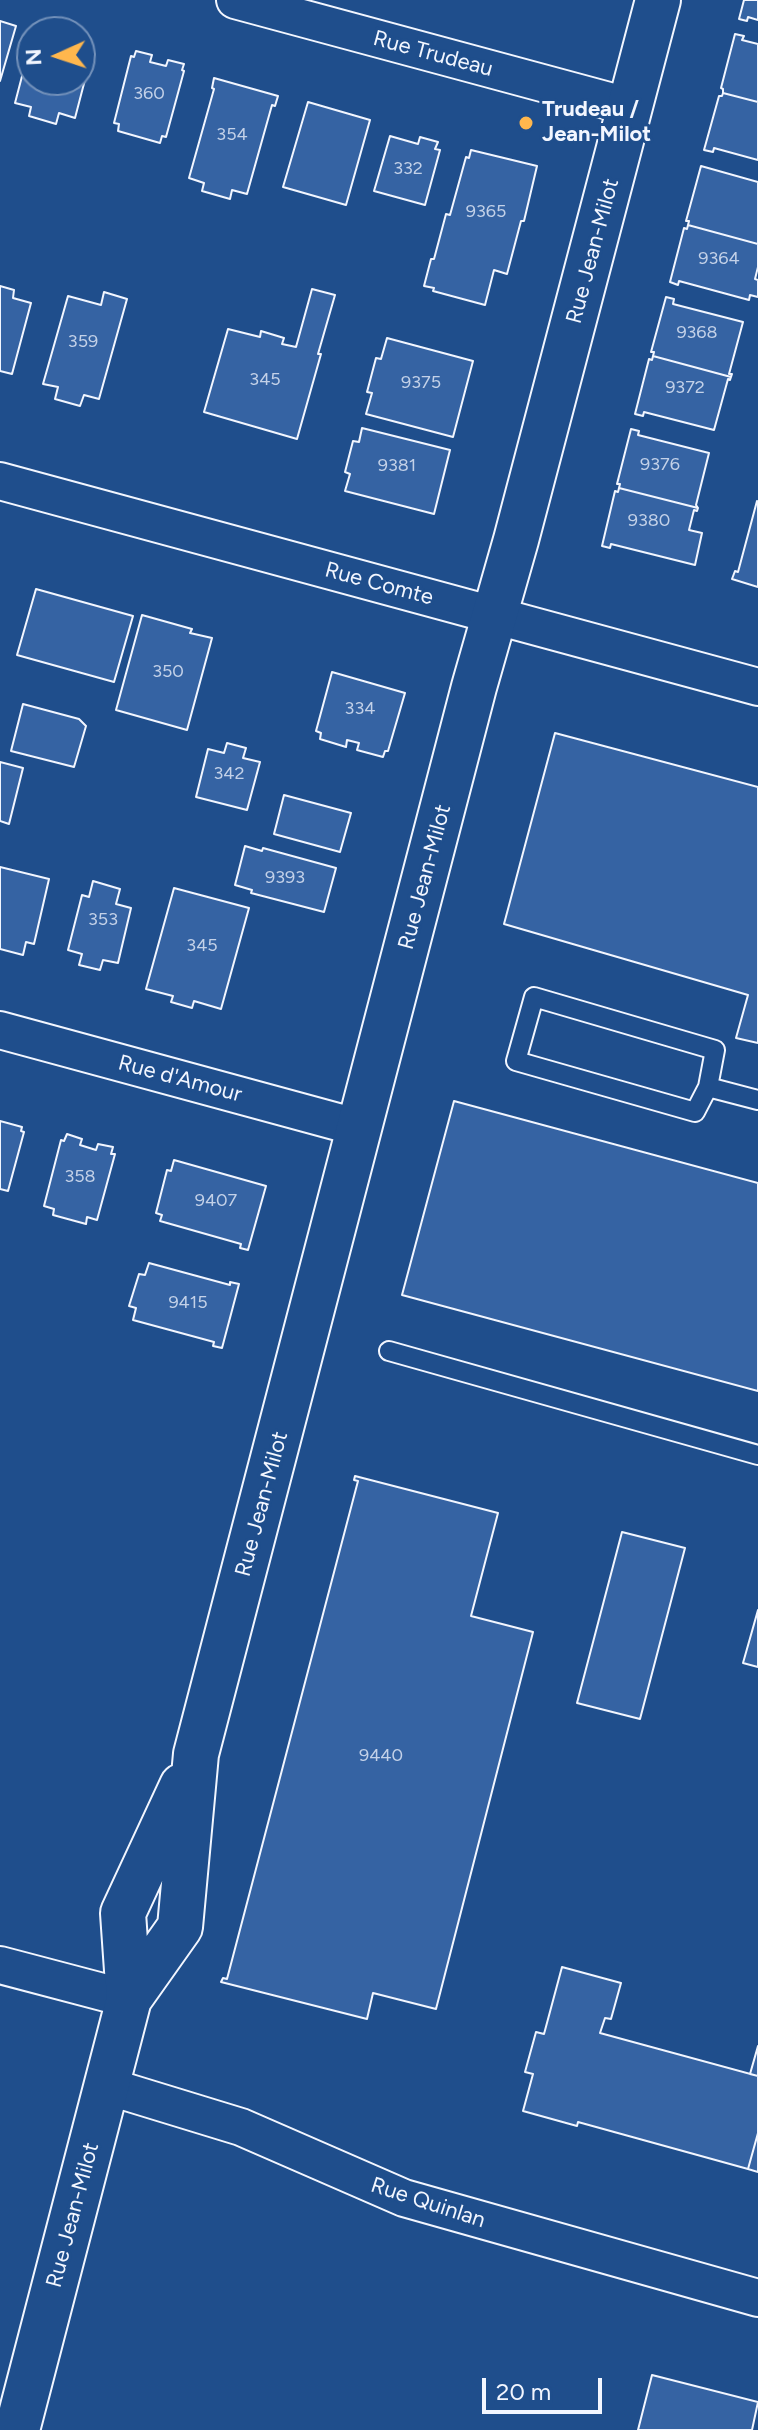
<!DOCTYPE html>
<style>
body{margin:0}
#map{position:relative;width:758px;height:2430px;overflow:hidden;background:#1f4e8c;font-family:Figtree,sans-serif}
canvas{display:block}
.north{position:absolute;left:16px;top:16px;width:80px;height:80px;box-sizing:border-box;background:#1f4e8c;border:2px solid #7391ba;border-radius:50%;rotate:267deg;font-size:22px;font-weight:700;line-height:32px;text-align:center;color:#f2f6ff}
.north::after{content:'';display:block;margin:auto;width:28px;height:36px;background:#ffb74d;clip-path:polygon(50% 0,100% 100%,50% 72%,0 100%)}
.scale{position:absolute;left:482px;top:2378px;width:120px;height:36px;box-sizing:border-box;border:4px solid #f2f6ff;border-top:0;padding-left:10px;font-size:24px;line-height:28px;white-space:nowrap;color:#f2f6ff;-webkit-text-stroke:6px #1f4e8c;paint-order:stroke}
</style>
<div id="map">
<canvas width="758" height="2430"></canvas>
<div class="north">N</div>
<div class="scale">20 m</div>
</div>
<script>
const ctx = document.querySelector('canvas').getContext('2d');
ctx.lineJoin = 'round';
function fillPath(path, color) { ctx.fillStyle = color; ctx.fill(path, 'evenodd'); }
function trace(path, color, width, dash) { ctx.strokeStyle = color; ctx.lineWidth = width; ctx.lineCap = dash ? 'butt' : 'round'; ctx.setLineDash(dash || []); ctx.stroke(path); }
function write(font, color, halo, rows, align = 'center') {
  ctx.font = font + ' Figtree,sans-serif'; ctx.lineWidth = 6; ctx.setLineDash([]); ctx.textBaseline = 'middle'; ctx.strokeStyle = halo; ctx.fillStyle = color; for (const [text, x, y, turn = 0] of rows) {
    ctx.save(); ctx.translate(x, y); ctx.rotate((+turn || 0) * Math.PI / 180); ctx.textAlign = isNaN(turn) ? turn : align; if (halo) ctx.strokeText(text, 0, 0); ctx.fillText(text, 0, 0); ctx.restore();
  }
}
const building = new Path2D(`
 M744 0H758V20L748 17 747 21 739 19Z
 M0 21 16 26 0 81Z
 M735 34 744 36 742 40 758 44V102L723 93V89L721 88Z
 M32 38V80H80V46L93 49 75 118 59 113 56 124 29 116 31 107 15 103Z
 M136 51 152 55 150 62 166 66 168 60 184 64 182 70 184 71 166 137 162 136 160 143 118 131 119 124 114 123 131 56 134 57Z
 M214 78 278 96 275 106 272 105 247 194 232 190 230 199 202 191 204 183 189 178 214 89 212 88Z
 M723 93 758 102V160L714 148 713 152 704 150 719 96H722Z
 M308 102 370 120 346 205 283 187Z
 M390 136 418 144 420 137 438 142 435 149 440 150 425 205 374 191Z
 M471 150 537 166 524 221H521L507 274 494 270 485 305 433 291 434 288 424 286 431 259H434L446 214 450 215 466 157 469 158Z
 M701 166 758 182V244L688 225 689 221H686Z
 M688 225 758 244V267L755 279 758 280V297L750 295 749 300 679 281 678 285 670 282 684 228 687 229Z
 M0 286 14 290 13 298 31 303 12 374 0 371Z
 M312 289 335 295 318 354H321L297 439 204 412 228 329 260 337 261 331 284 338 282 344 296 347Z
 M104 292 127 299 99 399 84 395 80 406 55 399 58 387 43 384 68 296 101 305Z
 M666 297 674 299 673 304 743 322 729 374H732L731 377 653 356 654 352H651Z
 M387 338 473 361 453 437 366 414 372 393 367 392 376 358 381 359Z
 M653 356 731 377 730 380 728 379 714 430 644 412 643 416 635 414 649 359 652 360Z
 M362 428 450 450 434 514 345 491 350 474 345 472 353 441 359 442Z
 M631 429 639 431 638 435 709 453 696 505 698 508 619 488 620 484H617Z
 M619 488 698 508 697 511 694 510 689 530 702 533 695 565 611 544 610 548 602 546 615 491 618 492Z
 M757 501 758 502V587L732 579 735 571 738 572Z
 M36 589 133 616 114 682 17 655Z
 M142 615 192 629 190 633 212 638 187 730 116 710Z
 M332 672 405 693 388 751H385L383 757 357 750 359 743 347 740 346 747 320 739 321 733 316 731Z
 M23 704 79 719 86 726 74 767 11 751Z
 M555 733 758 787V1043L736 1038 748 995 504 924Z
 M227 743 246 748 243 758 260 762 247 810 196 797 208 749 224 753Z
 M0 762 23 768 9 824 0 821Z
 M284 795 351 813 340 852 274 834Z
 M245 846 262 851 263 848 336 868 324 912 251 893 252 890 235 885Z
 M0 867 49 879 34 944 26 942 23 955 0 949Z
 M93 881 120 889 116 904 131 908 118 963 103 960 100 970 79 965 82 954 68 950 82 895 89 897Z
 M174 888 249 908 221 1009 194 1001 192 1008 171 1002 173 996 146 989Z
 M454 1101 758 1183V1391L402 1295Z
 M0 1121 22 1127 21 1131 24 1132 8 1191 0 1189Z
 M67 1134 82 1139 80 1145 96 1150 98 1144 113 1147 111 1154H115L97 1220 87 1217 86 1224 53 1215 54 1209 44 1206 61 1140 64 1141Z
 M174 1160 266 1186 248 1250 240 1248 241 1244 160 1221 162 1215 156 1213 167 1170 171 1171Z
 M149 1263 230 1285V1282L239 1284 222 1348 213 1346 214 1342 133 1320 136 1308 129 1306 139 1274 145 1275Z
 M355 1476 498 1513 471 1616 533 1632 436 2009 373 1993 367 2019 221 1982 223 1978 227 1979 358 1481 354 1480Z
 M622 1532 685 1548 640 1719 577 1703Z
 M758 1610V1667L743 1663Z
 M562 1967 621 1983 611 2019 605 2018 600 2033 758 2076V2133L748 2169 578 2122 577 2126 523 2111 533 2074 525 2072 536 2032 544 2034Z
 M758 2046V2076L750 2074Z
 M758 2133V2172L748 2169Z
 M652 2375 758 2402 752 2430H638Z`);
const lane = new Path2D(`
 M534 997 715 1050 708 1087 695 1112 516 1061Z
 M708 1087 758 1100
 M389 1351 758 1455`);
const street = new Path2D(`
 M235 0 631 107
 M0 481 758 687
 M0 1030 360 1128
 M0 1965 129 1999
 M107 2086 241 2127 404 2198 758 2298`);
const secondary = new Path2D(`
 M129 1999 180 1927 196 1754 474 687 516 540 658 0
 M17 2430 129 1999 123 1913 182 1786`);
const markers = [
 [526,123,8,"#ffb74d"]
];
const numberNames = [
 ["360",149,94],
 ["354",232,135],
 ["332",408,169],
 ["9365",486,212],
 ["9364",719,259],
 ["9368",697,333],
 ["359",83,342],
 ["345",265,380],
 ["9375",421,383],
 ["9372",685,388],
 ["9376",660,465],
 ["9381",397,466],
 ["9380",649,521],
 ["350",168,672],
 ["334",360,709],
 ["342",229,774],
 ["9393",285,878],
 ["353",103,920],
 ["345",202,946],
 ["358",80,1177],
 ["9407",216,1201],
 ["9415",188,1303],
 ["9440",381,1756]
];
const streetNames = [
 ["Rue Trudeau",433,54,15],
 ["Rue Jean-Milot",593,251,-75],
 ["Rue Comte",379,584,15],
 ["Rue Jean-Milot",425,877,-75],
 ["Rue d'Amour",180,1079,15],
 ["Rue Jean-Milot",262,1504,-75],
 ["Rue Quinlan",428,2203,18],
 ["Rue Jean-Milot",73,2215,-75]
];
const poiNames = [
 ["Trudeau /",542,110],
 ["Jean-Milot",542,135]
];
fillPath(building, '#3563a3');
trace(building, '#f2f6ff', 2);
trace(lane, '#f2f6ff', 22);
trace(street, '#f2f6ff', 40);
trace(secondary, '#f2f6ff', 48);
trace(lane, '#1f4e8c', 18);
trace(street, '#1f4e8c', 36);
trace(secondary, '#1f4e8c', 44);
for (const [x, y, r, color] of markers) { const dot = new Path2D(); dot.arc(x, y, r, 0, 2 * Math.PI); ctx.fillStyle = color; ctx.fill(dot); trace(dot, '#1f4e8c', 3); }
write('18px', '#c3d1e8', null, numberNames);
write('22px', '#f2f6ff', '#1f4e8c', streetNames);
write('bold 22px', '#f2f6ff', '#1f4e8c', poiNames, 'left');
</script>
